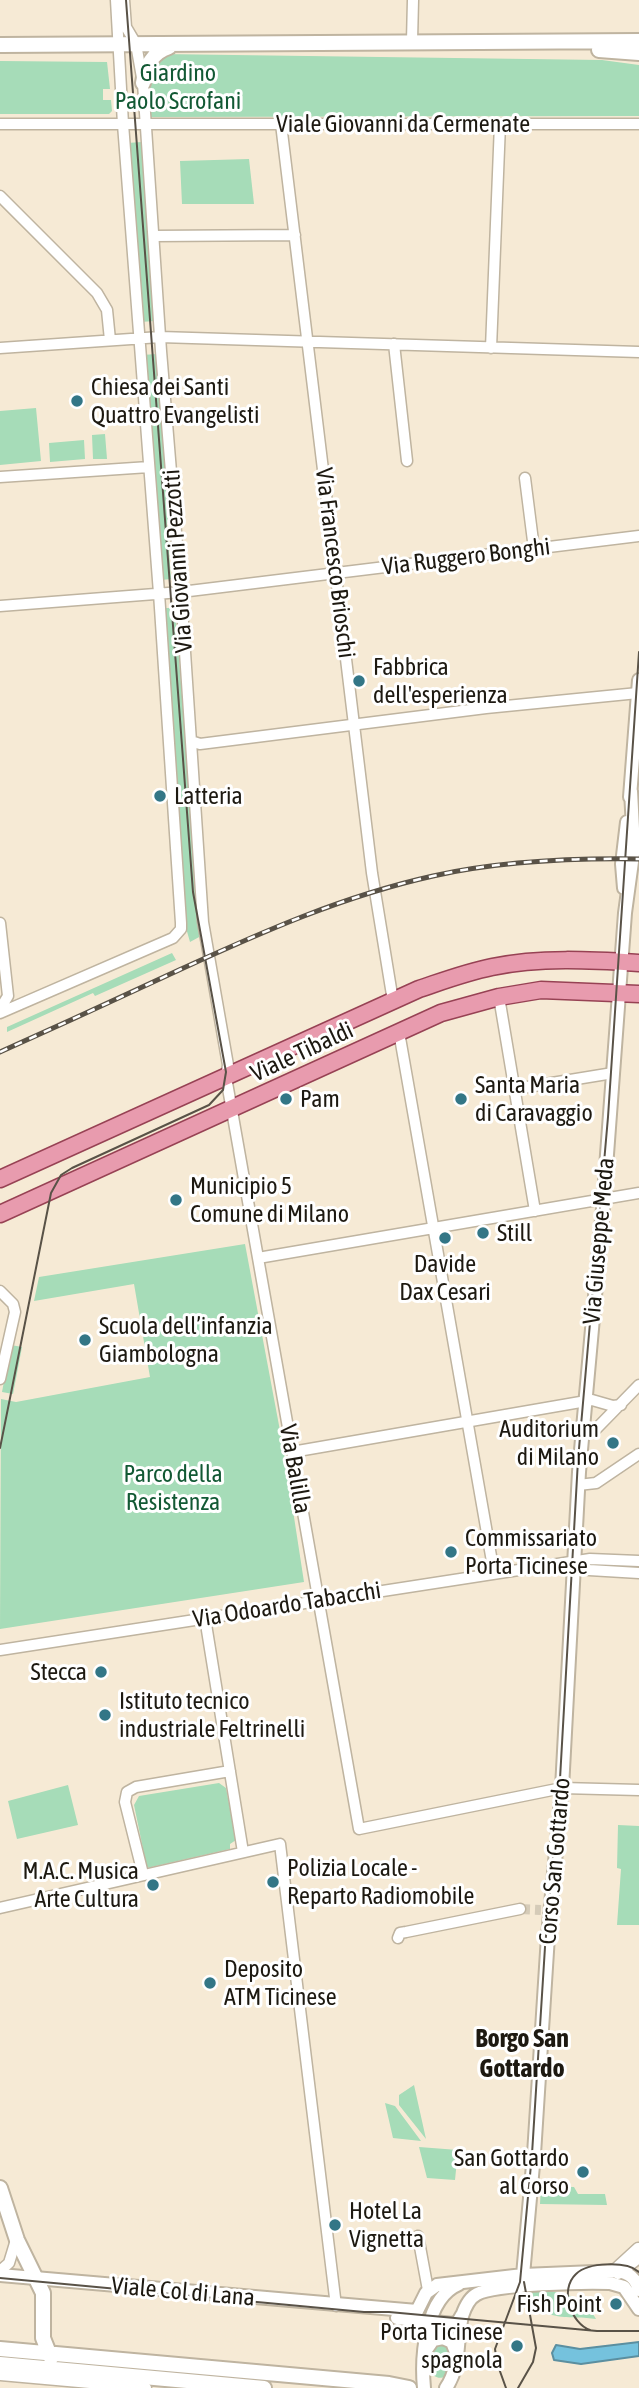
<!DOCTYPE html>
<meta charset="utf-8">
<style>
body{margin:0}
canvas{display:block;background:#f6ead5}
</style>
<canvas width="639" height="2388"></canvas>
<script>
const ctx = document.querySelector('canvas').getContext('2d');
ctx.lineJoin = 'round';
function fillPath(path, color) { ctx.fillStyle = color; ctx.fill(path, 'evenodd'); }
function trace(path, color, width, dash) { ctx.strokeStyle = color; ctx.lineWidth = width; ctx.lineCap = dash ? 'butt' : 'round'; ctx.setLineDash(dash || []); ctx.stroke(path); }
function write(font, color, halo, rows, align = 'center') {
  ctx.font = font + ' "Asap Condensed",sans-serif'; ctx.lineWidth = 6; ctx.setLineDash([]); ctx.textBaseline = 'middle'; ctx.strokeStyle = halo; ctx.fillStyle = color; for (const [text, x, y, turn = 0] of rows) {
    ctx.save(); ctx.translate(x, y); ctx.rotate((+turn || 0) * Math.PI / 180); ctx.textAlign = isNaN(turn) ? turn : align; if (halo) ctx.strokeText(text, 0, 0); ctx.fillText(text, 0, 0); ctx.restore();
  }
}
const green = new Path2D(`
 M160 54 602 60 639 65V116L149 117 146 66Z
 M0 61 107 62 110 89H103V100H111L112 111 109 114H0Z
 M142 142 155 321 140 322 127 143Z
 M249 159 254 204H182L180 161Z
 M157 354 170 523H167L171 579 161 580 142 355Z
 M36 408 41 461 0 465V411Z
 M105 434 107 459H93L92 435Z
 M84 440 85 459 50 462 49 443Z
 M165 608H175L201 936 190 942 186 928 166 663 169 662Z
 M172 953 176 960 95 996 93 993 7 1032V1027Z
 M245 1244 284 1452 304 1582 0 1629 1 1399 16 1402 150 1377 134 1284 34 1301 39 1277Z
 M11 1345 22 1347 13 1394 2 1392Z
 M219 1783 226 1788 236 1840 230 1844V1849L147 1868 134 1805 139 1796Z
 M68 1785 78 1825 17 1839 8 1801Z
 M618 1825 639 1826V1925H617L621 1869 617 1868Z
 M414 2085 426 2139 399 2105V2095Z
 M385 2103 395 2106 421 2141 393 2138Z
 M419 2147 458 2150 455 2180 427 2178Z
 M541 2186 574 2187 578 2194H605L607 2205 540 2204Z
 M532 2292C555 2290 579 2292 591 2315L593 2314 596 2319C573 2315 536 2324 532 2292Z
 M439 2341 452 2348 450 2369 446 2377C429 2382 425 2363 431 2350 431 2349 438 2342 439 2341Z`);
const water = new Path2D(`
 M639 2342V2356L581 2364 554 2360 552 2353 556 2345 580 2349Z`);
const minorTunnel = new Path2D(`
 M520 1909 541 1910`);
const minor = new Path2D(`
 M124 0 126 27 136 44 143 83 161 351 181 592 203 922 228 1065 226 1077 359 1829 562 1788 639 1790
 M412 41 413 0
 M0 124H639
 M281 124 372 873 393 1001
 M0 196 97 293 107 310 110 340
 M154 236 295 235
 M394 344 407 461
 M0 348 160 337 639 352
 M491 348 500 124
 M0 477 149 467
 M525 478 534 549
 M0 606 181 592 639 536
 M191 741 200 744 486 708 638 693
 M0 923 8 996 0 1009
 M499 997 535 1211
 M0 1013 173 938 181 929V923L159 593 123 124 116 0
 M399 1032 494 1573
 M515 1089 613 1073
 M258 1258 639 1193
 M0 1291 13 1304 15 1312 0 1379
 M582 1435 596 1429 639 1385
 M292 1452 592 1400 613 1406 621 1405
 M578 1485 596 1483 639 1454
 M575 1562 589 1570 639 1573
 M205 1618 243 1852
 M0 1650 590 1559 639 1561
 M143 1874 125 1802 127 1792 136 1787 230 1771
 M0 1908 280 1844 336 2306
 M398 1938 400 1933 406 1932 520 1909
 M418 2236 428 2290
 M614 2270 638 2248
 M0 2271 9 2263 16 2240
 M618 2274 639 2258
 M0 2375 146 2388`);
const tertiary = new Path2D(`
 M630 797 639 680
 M624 888 622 864 627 822
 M0 2275 417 2311 426 2293 437 2285 523 2275 618 2271C630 2273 636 2279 639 2290
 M522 2286 534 2154 548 1936 562 1788 579 1472 603 1208 625 913 634 847 631 791
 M397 2318 453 2324 458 2322 462 2315
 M426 2350 433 2340 443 2338 452 2342 457 2355
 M424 2388C421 2357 425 2298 459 2284
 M446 2388C461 2366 456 2341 462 2316 465 2307 469 2298 477 2294 496 2284 586 2282 610 2283L624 2287 639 2309`);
const secondary = new Path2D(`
 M0 45 639 41
 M599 50 639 53
 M143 83C145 67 153 52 169 47
 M0 2188 17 2240 43 2293V2338L51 2358
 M0 2349 389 2384 409 2388
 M0 2364 264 2388`);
const primary = new Path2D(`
 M0 1179 419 989C443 981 467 972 492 967 540 957 591 960 639 963
 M0 1214 441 1013 499 997 541 990 639 994`);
const tram = new Path2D(`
 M0 1448 51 1193 61 1175 72 1168 209 1105 223 1090 226 1072 193 892 126 0
 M0 2278 364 2312H389L597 2331H639
 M590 2330C571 2323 559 2290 576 2274 588 2262 627 2261 639 2272
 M506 2388 497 2363 495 2349 520 2282 532 2154 545 1947 560 1779 578 1460 608 1117 639 652
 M518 2388 533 2362 536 2348 524 2282`);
const rail = new Path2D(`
 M0 1052C60 1025 119 998 179 970 262 932 343 896 433 876 500 861 570 858 639 859`);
const markers = [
 [77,401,7,"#337686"],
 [359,681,7,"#337686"],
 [160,796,7,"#337686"],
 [286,1099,7,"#337686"],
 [461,1099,7,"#337686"],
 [176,1200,7,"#337686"],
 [483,1233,7,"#337686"],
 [445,1238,7,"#337686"],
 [85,1340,7,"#337686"],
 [613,1443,7,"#337686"],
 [451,1552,7,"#337686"],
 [101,1672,7,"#337686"],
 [105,1715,7,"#337686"],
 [273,1882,7,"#337686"],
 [153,1885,7,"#337686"],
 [210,1983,7,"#337686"],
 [583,2172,7,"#337686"],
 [335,2225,7,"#337686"],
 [616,2304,7,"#337686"],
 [517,2346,7,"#337686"]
];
const parkNames = [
 ["Giardino",178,73],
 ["Paolo Scrofani",178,101],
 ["Parco della",173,1474],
 ["Resistenza",173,1502]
];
const streetNames = [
 ["Viale Giovanni da Cermenate",403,124],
 ["Via Ruggero Bonghi",466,557,-7],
 ["Via Giovanni Pezzotti",178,561,-94],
 ["Via Francesco Brioschi",335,563,83],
 ["Viale Tibaldi",302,1052,-25],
 ["Via Giuseppe Meda",599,1241,-85],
 ["Via Balilla",295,1469,80],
 ["Via Odoardo Tabacchi",287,1605,-9],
 ["Corso San Gottardo",555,1861,-85],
 ["Viale Col di Lana",183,2292,5]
];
const poiNames = [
 ["Chiesa dei Santi",91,387],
 ["Quattro Evangelisti",91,415],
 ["Fabbrica",373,667],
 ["dell'esperienza",373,695],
 ["Latteria",174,796],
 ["Santa Maria",475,1085],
 ["di Caravaggio",475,1113],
 ["Pam",300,1099],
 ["Municipio 5",190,1186],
 ["Comune di Milano",190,1214],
 ["Still",497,1233],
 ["Davide",445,1264,"center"],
 ["Dax Cesari",445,1292,"center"],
 ["Scuola dell’infanzia",99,1326],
 ["Giambologna",99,1354],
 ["Auditorium",599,1429,"right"],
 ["di Milano",599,1457,"right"],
 ["Commissariato",465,1538],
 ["Porta Ticinese",465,1566],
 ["Stecca",87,1672,"right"],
 ["Istituto tecnico",119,1701],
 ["industriale Feltrinelli",119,1729],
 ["Polizia Locale -",287,1868],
 ["Reparto Radiomobile",287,1896],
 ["M.A.C. Musica",139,1871,"right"],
 ["Arte Cultura",139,1899,"right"],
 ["Deposito",224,1969],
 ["ATM Ticinese",224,1997],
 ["San Gottardo",569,2158,"right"],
 ["al Corso",569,2186,"right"],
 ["Hotel La",349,2211],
 ["Vignetta",349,2239],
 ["Fish Point",602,2304,"right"],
 ["Porta Ticinese",503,2332,"right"],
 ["spagnola",503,2360,"right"]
];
const neighbourhoodNames = [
 ["Borgo San",522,2039],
 ["Gottardo",522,2069]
];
fillPath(green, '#a6dcb8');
fillPath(water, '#75c2dd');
trace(water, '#5b8fa0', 2);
trace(minorTunnel, '#d5cbb8', 10, [10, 5]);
trace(minor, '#bfb4a0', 13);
trace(tertiary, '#bfb4a0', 16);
trace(secondary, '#bfb4a0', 18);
trace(primary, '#974254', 19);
trace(minor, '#fff', 10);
trace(tertiary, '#fff', 12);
trace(secondary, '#fff', 14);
trace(primary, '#e89bae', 16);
trace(tram, '#595247', 2);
trace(rail, '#595247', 5);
trace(rail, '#fff', 2.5, [8]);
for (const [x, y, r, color] of markers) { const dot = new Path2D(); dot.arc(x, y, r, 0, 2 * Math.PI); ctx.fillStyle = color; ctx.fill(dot); trace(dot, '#fff', 2.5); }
write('24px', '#125934', '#fff', parkNames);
write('24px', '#1d1911', '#fff', streetNames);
write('24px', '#1d1911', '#fff', poiNames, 'left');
write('bold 26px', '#1d1911', '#fff', neighbourhoodNames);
</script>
